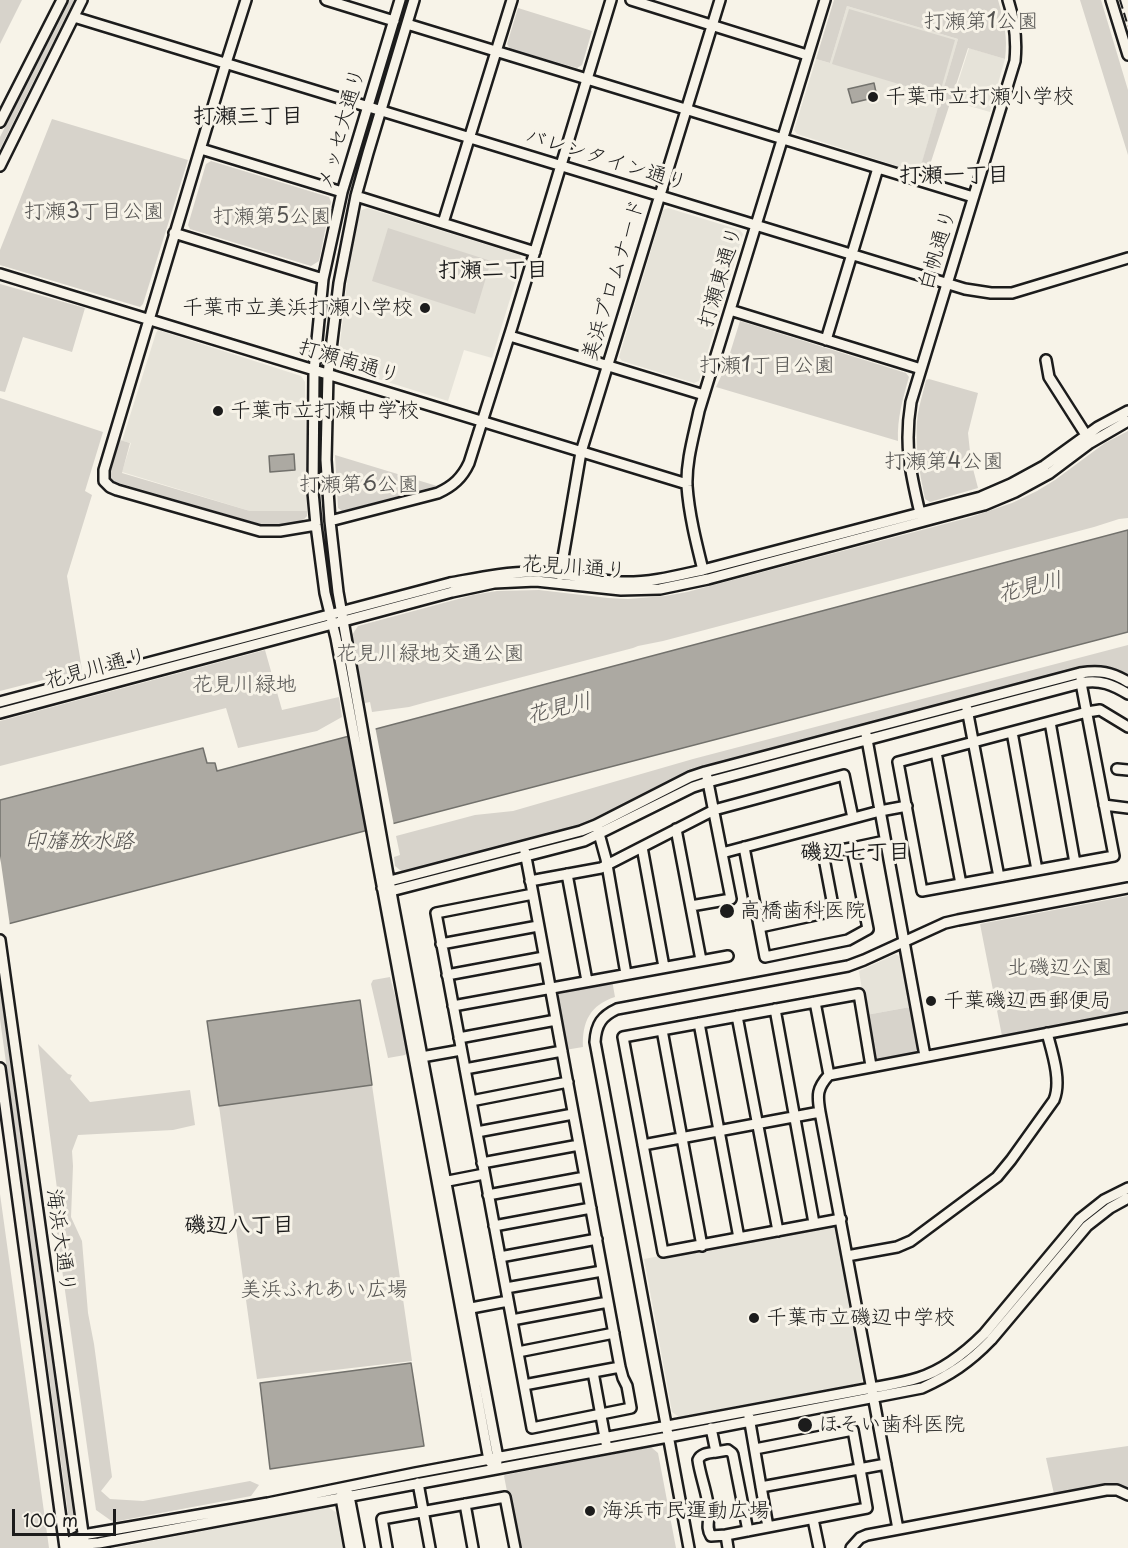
<!DOCTYPE html>
<meta charset="utf-8">
<style>
body{margin:0}
#map{position:relative;width:1128px;height:1548px;overflow:hidden;background:#f7f3e8;font-family:"Playpen Sans",sans-serif}
canvas{display:block}
.scale{position:absolute;left:12px;top:1509px;width:104px;height:27px;box-sizing:border-box;border:3px solid #1c1c1c;border-top:0;padding-left:8px;font-size:18px;line-height:21px;white-space:nowrap;color:#1c1c1c;-webkit-text-stroke:4px #f7f3e8;paint-order:stroke}
</style>
<div id="map">
<canvas width="1128" height="1548"></canvas>
<div class="scale">100 m</div>
</div>
<script>
const ctx = document.querySelector('canvas').getContext('2d');
ctx.lineJoin = 'round';
function fillPath(path, color) { ctx.fillStyle = color; ctx.fill(path, 'evenodd'); }
function trace(path, color, width, dash) { ctx.strokeStyle = color; ctx.lineWidth = width; ctx.lineCap = dash ? 'butt' : 'round'; ctx.setLineDash(dash || []); ctx.stroke(path); }
function write(font, color, halo, rows, align = 'center') {
  ctx.font = font + ' "Playpen Sans","Klee One",sans-serif'; ctx.lineWidth = 6; ctx.setLineDash([]); ctx.textBaseline = 'middle'; ctx.strokeStyle = halo; ctx.fillStyle = color; for (const [text, x, y, turn = 0] of rows) {
    ctx.save(); ctx.translate(x, y); ctx.rotate((+turn || 0) * Math.PI / 180); ctx.textAlign = isNaN(turn) ? turn : align; if (halo) ctx.strokeText(text, 0, 0); ctx.fillText(text, 0, 0); ctx.restore();
  }
}
const built = new Path2D(`
 M847 6 958 39 919 173 797 134 794 130 816 59 830 63Z
 M969 48 1005 59 990 112 952 101Z
 M367 208 520 255 522 260 492 358 464 350 448 401 343 368 338 361 349 265 360 211Z
 M668 208 740 230 743 234 699 381 694 383 622 361 619 357 663 210Z
 M158 330 301 376 305 382 307 511H250L122 472 131 443 122 441 156 333Z
 M896 954 901 958 910 1007 866 1015 859 971Z
 M834 1224 836 1226 864 1377 861 1383 679 1417 672 1412 644 1259Z
 M328 1507 337 1513 343 1548H115Z`);
const green = new Path2D(`
 M0 0H22L0 44Z
 M69 0H74L0 149V137Z
 M834 0H998C1004 20 1008 38 1005 59L968 48 927 174 919 172 958 39 847 6 830 63 816 59Z
 M1080 0H1101L1128 90V155Z
 M518 8 592 31 582 65 577 68 510 49 507 44Z
 M849 9 955 40 939 96 832 64Z
 M52 119 188 160 143 304 140 307 0 265V250Z
 M211 161 329 197 331 202 319 261 311 266 190 229 188 225 206 164Z
 M388 228 491 261 475 314 372 281Z
 M0 284 85 308 72 352 23 337 5 392 0 391Z
 M740 321 906 373 909 377C903 398 897 418 898 441L716 387 726 366Z
 M929 379 978 393 968 433 971 461 978 488 930 502 925 499C920 474 915 449 917 422 918 408 923 394 926 380Z
 M0 398 103 432 85 491 92 495 67 576 82 670 0 691Z
 M1128 431V518L1119 519 1094 527 663 641 638 646 633 648 427 702 409 707 372 712 370 702 365 703 352 635 358 626 473 595 497 591 539 590 608 598 628 599 665 596 687 592 971 517 1012 503 1037 491 1055 480 1105 443Z
 M120 440 130 443 122 473 250 511H307V516C298 528 270 526 256 523L112 481 109 476Z
 M335 455 437 486 342 511 338 508Z
 M1128 645V678C1109 669 1100 667 1079 668L1078 671 695 771 578 827 405 874 395 866 394 857 400 855 396 836 475 815 513 811 693 759Z
 M265 650 282 710 339 697 342 717 317 731 238 748 226 708 0 766V721Z
 M1128 896V1013L1002 1036 980 924Z
 M390 977 398 1007 407 1053 405 1055 388 1058 371 984 373 980Z
 M612 980 615 997C590 1005 582 1022 583 1047L565 1050 554 993 556 990Z
 M0 988 74 1520H69L0 1019Z
 M910 1007 918 1048 915 1052 878 1059 874 1058 866 1015Z
 M38 1044 68 1074 72 1075 70 1079 90 1102 190 1090 195 1125 173 1130 78 1135 72 1151 73 1166 71 1217 82 1241 88 1313 94 1344 112 1477 101 1491 110 1499 143 1501 250 1481 259 1485 251 1496 113 1522 96 1510 56 1227 61 1219Z
 M372 1085 412 1361 257 1379 219 1106Z
 M0 1173V1194L49 1548H0Z
 M1128 1446V1489C1108 1479 1076 1490 1054 1494L1046 1458Z
 M651 1447 658 1453 676 1548H518L504 1476 505 1475Z`);
const water = new Path2D(`
 M874 83 877 97 852 103 848 89Z
 M294 454 295 470 270 472 269 456Z
 M1128 530V632L0 926V800L203 748 207 763H215L217 771Z
 M360 1000 372 1085 219 1106 207 1021Z
 M411 1363 424 1446 270 1469 260 1383Z`);
const pier = new Path2D(`
 M375 726 394 826 367 833 348 733Z
 M0 856 10 926 0 929Z`);
const minor = new Path2D(`
 M246 0 226 63 104 470V481L110 487 117 490 260 531H280L316 525
 M326 0 394 21
 M400 0 342 192 323 279 314 371 313 492 316 525 325 593 336 638 489 1460 495 1468
 M414 0 368 153 356 196 339 283 328 374 326 460 330 521 338 592 393 903 498 1458 495 1468
 M631 0 807 55
 M1111 0 1128 55
 M74 17 965 289 991 293H1012L1128 258
 M407 24 973 197
 M0 122 62 0
 M201 149 342 192
 M0 166 82 0
 M356 196 535 252
 M443 223 512 0
 M174 233 323 279
 M0 274 687 484
 M730 310 921 369
 M510 336 704 395
 M826 340 878 168
 M1046 360 1049 377 1086 435
 M920 513C910 471 904 445 911 402L1015 61C1017 40 1015 21 1008 0
 M330 521 438 493C453 486 462 478 469 463L512 327 611 0
 M703 570C696 542 689 514 687 486 686 461 694 435 699 411L825 0
 M560 575 581 452 720 0
 M1081 680V683L1114 856 922 891 898 762 1087 712 1100 710 1128 727
 M1128 682C1111 672 1100 670 1080 673L705 772 690 777 596 825 581 831 390 881 382 888 391 891 584 841 693 787 708 782 1081 683C1100 679 1113 685 1128 694
 M0 702 450 583C478 578 505 572 533 572 562 572 592 580 621 582 649 583 676 576 703 570L981 497 1011 484 1044 466 1098 427 1128 411
 M967 709 999 877
 M0 713 452 592 494 583 536 581 621 590 660 589 708 579 984 505 1015 492 1050 473 1090 443 1128 421
 M1050 722 1075 863
 M1012 732 1037 870
 M866 734 925 1056
 M936 752 961 884
 M1117 769 1128 770
 M1104 805 1128 808
 M676 829 701 960
 M598 830 606 859 626 974
 M642 847 664 967
 M744 847 765 957 848 940 868 929 852 848 885 841
 M525 852 533 894C562 1052 591 1209 620 1367L623 1378 627 1386 631 1408 532 1428 436 913 533 894
 M722 853 880 811 907 806
 M567 874 587 981
 M530 881 601 868 714 810 844 775 853 818
 M691 906 731 899 707 777
 M760 927 834 911 823 853 852 848
 M0 940 84 1540
 M441 944 538 926
 M447 975 544 957
 M815 1002 829 1075
 M453 1006 728 956
 M775 1009 814 1223
 M737 1016 778 1231
 M699 1023 739 1238
 M662 1030 702 1246
 M459 1038 556 1020
 M416 1058 461 1050
 M0 1068 65 1548
 M465 1069 562 1051
 M471 1101 568 1082
 M477 1132 573 1114
 M643 1145 820 1112
 M482 1163 579 1145
 M443 1182 484 1174
 M488 1195 585 1177
 M841 1219 663 1252 623 1037 859 994 871 1066
 M494 1226 591 1208
 M847 1256 897 1247 911 1241 997 1177 1011 1160 1054 1100C1062 1081 1052 1052 1047 1033
 M500 1257 597 1239
 M506 1288 602 1271
 M466 1309 508 1301
 M512 1320 608 1302
 M518 1352 614 1333
 M593 1372 606 1443
 M524 1385 620 1367
 M749 1417 768 1527
 M711 1428 716 1452C709 1453 701 1453 698 1460 700 1476 709 1498 709 1513 709 1522 706 1528 711 1536L726 1535
 M716 1452 728 1450 732 1453 733 1455 748 1531
 M418 1483 430 1548
 M761 1487 886 1464
 M347 1492 349 1496 359 1548
 M342 1493 341 1498 350 1548
 M465 1504 473 1548
 M813 1519 819 1548
 M898 1529 820 1112C817 1095 817 1088 829 1075L1128 1018
 M65 1544 83 1535 268 1503 415 1473 872 1388C887 1385 903 1383 918 1378 944 1370 965 1353 984 1334L1080 1219 1104 1200 1128 1188
 M67 1544H85L99 1543 668 1437 922 1388C950 1375 969 1363 991 1340L1087 1226 1110 1208 1128 1198
 M387 1548 382 1519 505 1497 515 1548
 M689 1548 595 1042C596 1024 602 1016 617 1009L848 966 864 960 945 923 958 920 1128 888
 M728 1548 726 1535 867 1508 853 1430 755 1449
 M851 1548 860 1538 867 1535 1106 1490H1117L1128 1495`);
const rail = new Path2D(`
 M1120 0 1128 26`);
const markers = [
 [873,97,6,"#1c1c1c"],
 [425,308,6,"#1c1c1c"],
 [218,411,6,"#1c1c1c"],
 [727,911,8,"#1c1c1c"],
 [931,1001,6,"#1c1c1c"],
 [754,1318,6,"#1c1c1c"],
 [805,1425,8,"#1c1c1c"],
 [590,1511,6,"#1c1c1c"]
];
const parkNames = [
 ["打瀬第1公園",981,22],
 ["打瀬3丁目公園",94,212],
 ["打瀬第5公園",272,217],
 ["打瀬1丁目公園",767,366],
 ["打瀬第4公園",944,462],
 ["打瀬第6公園",359,485],
 ["花見川緑地交通公園",430,654],
 ["花見川緑地",244,685],
 ["北磯辺公園",1060,968],
 ["美浜ふれあい広場",324,1290]
];
const poiNames = [
 ["千葉市立打瀬小学校",885,97],
 ["千葉市立美浜打瀬小学校",413,308,"right"],
 ["千葉市立打瀬中学校",230,411],
 ["高橋歯科医院",740,911],
 ["千葉磯辺西郵便局",943,1001],
 ["千葉市立磯辺中学校",766,1318],
 ["ほそい歯科医院",818,1425],
 ["海浜市民運動広場",602,1511]
];
const streetNames = [
 ["メッセ大通り",342,129,-74],
 ["バレンタイン通り",606,160,17],
 ["白帆通り",938,250,-73],
 ["打瀬東通り",721,277,-73],
 ["美浜プロムナード",614,280,-73],
 ["打瀬南通り",349,362,17],
 ["花見川通り",574,568,4],
 ["花見川通り",96,669,-15],
 ["海浜大通り",60,1241,82]
];
const neighbourhoodNames = [
 ["打瀬三丁目",248,117],
 ["打瀬一丁目",954,176],
 ["打瀬二丁目",493,271],
 ["磯辺七丁目",855,853],
 ["磯辺八丁目",239,1226]
];
const waterNames = [
 ["花見川",1030,588,-14],
 ["花見川",559,709,-14],
 ["印旛放水路",79,842]
];
fillPath(built, '#e6e3d9');
fillPath(green, '#d7d3cb');
fillPath(water, '#aca9a2');
trace(water, '#72716c', 1.5);
fillPath(pier, '#f7f3e8');
trace(minor, '#1c1c1c', 14);
trace(minor, '#f7f3e8', 9);
trace(rail, '#1c1c1c', 2, [9, 4.5]);
for (const [x, y, r, color] of markers) { const dot = new Path2D(); dot.arc(x, y, r, 0, 2 * Math.PI); ctx.fillStyle = color; ctx.fill(dot); trace(dot, '#f7f3e8', 2); }
write('21px', '#545351', '#f7f3e8', parkNames);
write('21px', '#1c1c1c', '#f7f3e8', poiNames, 'left');
write('21px', '#1c1c1c', '#f7f3e8', streetNames);
write('bold 22px', '#1c1c1c', '#f7f3e8', neighbourhoodNames);
write('italic 22px', '#565452', '#f7f3e8', waterNames);
</script>
